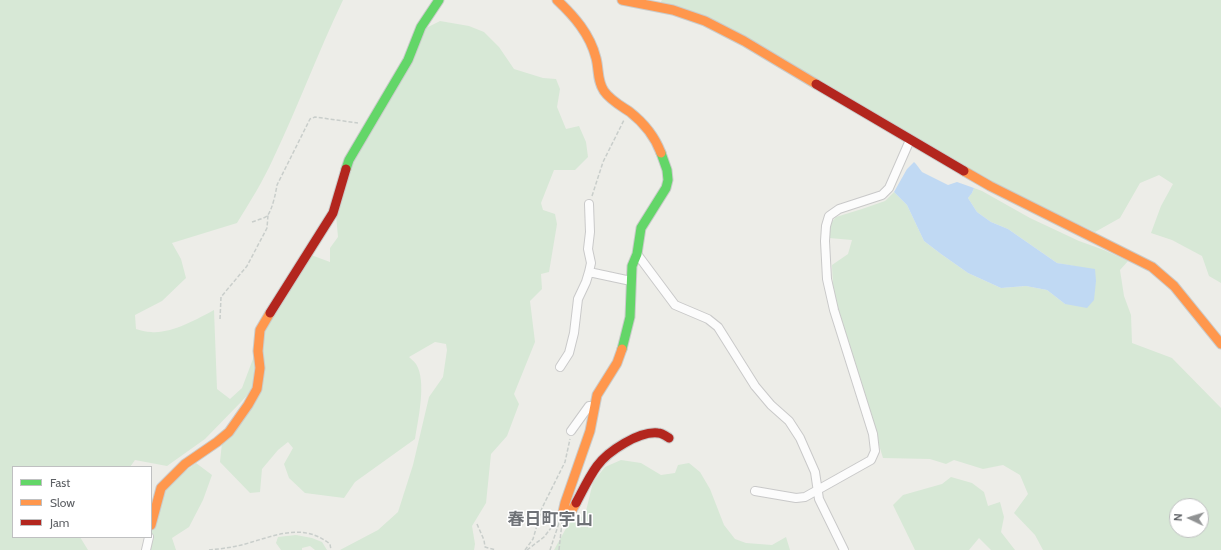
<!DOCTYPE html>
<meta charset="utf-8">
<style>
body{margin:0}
#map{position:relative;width:1221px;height:550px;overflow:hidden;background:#edede8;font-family:Cabin,sans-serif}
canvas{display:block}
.legend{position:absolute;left:12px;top:466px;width:140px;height:72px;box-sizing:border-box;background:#fff;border:1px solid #bfc0c1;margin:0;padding:5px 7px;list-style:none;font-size:12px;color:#5e6165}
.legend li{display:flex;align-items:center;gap:8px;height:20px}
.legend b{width:20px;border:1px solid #bfc0c1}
.north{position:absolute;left:1169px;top:498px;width:40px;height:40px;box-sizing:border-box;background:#fff;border:1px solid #bfc0c1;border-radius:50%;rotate:274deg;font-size:11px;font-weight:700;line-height:16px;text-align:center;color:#5e6165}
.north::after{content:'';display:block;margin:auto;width:14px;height:18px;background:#909293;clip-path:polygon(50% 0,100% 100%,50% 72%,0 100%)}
</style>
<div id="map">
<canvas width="1221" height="550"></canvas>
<ul class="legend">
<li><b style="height:5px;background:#63d668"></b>Fast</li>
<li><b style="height:5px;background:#ff974d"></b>Slow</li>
<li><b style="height:5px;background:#b3261e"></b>Jam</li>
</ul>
<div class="north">N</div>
</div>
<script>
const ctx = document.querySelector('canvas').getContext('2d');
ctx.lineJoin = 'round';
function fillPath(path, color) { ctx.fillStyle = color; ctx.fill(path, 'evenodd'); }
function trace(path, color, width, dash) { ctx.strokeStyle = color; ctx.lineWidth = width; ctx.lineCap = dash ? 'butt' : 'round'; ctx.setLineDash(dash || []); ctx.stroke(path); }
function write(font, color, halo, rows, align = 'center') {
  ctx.font = font + ' Cabin,"Noto Sans JP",sans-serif'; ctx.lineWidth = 3; ctx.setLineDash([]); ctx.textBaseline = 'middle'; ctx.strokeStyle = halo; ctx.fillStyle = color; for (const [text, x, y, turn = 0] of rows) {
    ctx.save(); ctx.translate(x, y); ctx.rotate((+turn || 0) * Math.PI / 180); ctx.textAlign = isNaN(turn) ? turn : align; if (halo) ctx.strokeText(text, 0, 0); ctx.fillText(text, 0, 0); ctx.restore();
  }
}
const green = new Path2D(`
 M0 0H343C318 52 298 107 273 159 263 181 250 202 237 223L172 243 181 259 186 278 162 301 135 315 136 329C140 330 146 332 151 332 171 334 197 319 214 310L217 389 230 399 242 388 256 351 254 388 241 402 205 439 167 466 135 460 130 467H13V537H80L88 550H0Z
 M662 0H1221V283L1209 276 1202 256 1172 240 1151 233 1161 206 1173 184 1159 175 1140 183 1120 218 1095 232 991 183 711 22 660 3Z
 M440 21 469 26 484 32 499 47 514 69 543 78 556 79 560 89 557 107 566 129 579 126 586 142 588 157 575 170H554L541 203 543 210 555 214 557 224 549 272 541 274 542 289 530 301 535 342 514 394 519 404 507 436 491 454 486 503 472 526 475 544 474 550H340L378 530 398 512 413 465 429 397 443 377 447 350 446 344 435 342 409 357C411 359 414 361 416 364 427 381 418 420 415 439L355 482 344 498 305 493 289 478 284 464 293 448 288 442 278 450 262 469 260 492 250 493 220 462 222 443 255 398 261 333 311 255 330 262V248L338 237 336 215 353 160 426 28Z
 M974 188 982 191 1030 218 1079 241 1104 250 1128 261 1120 270 1124 296 1131 315 1132 343 1172 358 1221 408V550H1043L1035 535 1014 513 1028 494 1020 475 1003 465 983 469 954 460 946 464 930 459 883 458 837 306 833 286 832 265 848 254 852 240 829 238 830 224 836 217 862 209 885 201 894 192 907 205 924 241 941 254 968 273 1001 288 1026 286 1047 290 1065 304 1074 266 1057 263 1008 229 991 222 977 212 968 198 972 193ZM1177 506H1201V530H1177Z
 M621 460 641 463 661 475 675 473 678 465 689 463 700 472 710 489 724 525 735 539 746 543 772 545 786 537 790 550H554L569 523 585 515 593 482 605 467Z
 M196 463 212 475 203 500 189 527 172 538 176 550H148L154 518 162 489Z
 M951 477 972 483 984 492 988 506 1000 502 1004 517 1001 532 1015 550H991L979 538 969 550H915L893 505 903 495 942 484Z
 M296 535 312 538 322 542 327 550H315L310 546 302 548V550H281L276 543 278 537Z`);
const water = new Path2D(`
 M914 162 916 164 922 172 948 185 957 182 974 188 972 193 968 198 977 212 991 222 1008 229 1057 263 1095 269 1096 281 1094 300 1087 308 1065 304 1047 290 1026 286 1001 288 968 273 941 254 924 241 907 205 894 192 907 169Z`);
const path = new Path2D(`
 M592 196 603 162 624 120
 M252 222C257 220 263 219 267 216 272 211 276 192 277 185L310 119 315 117 358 123
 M220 319 221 297 247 266 267 228 268 215
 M477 524 484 540 485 547 496 550
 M209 550C218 549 228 548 237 546 269 539 300 520 330 544L331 550
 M525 550 533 539 542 508 565 462 570 439
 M527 550 544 537 554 524 559 523
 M550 550 559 523
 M559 550 562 522`);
const street = new Path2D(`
 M589 204 590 232 588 249 591 263 589 272 631 281
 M637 254 675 305 708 319 718 327 755 386 771 405 789 421 800 438 815 472 819 499 844 550
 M560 367 569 353 574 333 578 299 586 282 589 272
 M571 431 589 406 594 407
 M755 491 796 498 805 497 871 460 875 451 873 434 834 310 827 279 825 241 826 226 829 216 839 209 882 195 889 188 910 140
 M146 550 149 537`);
const fast = new Path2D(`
 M346 169 349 160 408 60 421 27 439 0
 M622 349 630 317 632 266 637 254 641 228 666 188 668 180 667 170 661 153`);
const slow = new Path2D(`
 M557 0C574 16 590 34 596 58 599 69 597 81 604 91 610 100 621 106 630 112 644 123 655 137 661 153
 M622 0 673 10 705 21 744 41 816 84
 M964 171 990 186 1152 267 1174 286 1221 344
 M576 503 571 512H563L565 503 590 431 597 395 617 363 622 349
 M151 525 161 488 185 464 217 442 229 432 248 405 257 389 260 368 258 351 260 330 270 313`);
const jam = new Path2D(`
 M816 84 964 171
 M270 313 333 213 346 169
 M576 503C583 490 589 477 597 466 608 451 639 431 658 433 662 433 666 436 669 438`);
const quarterNames = [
 ["春日町宇山",550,520]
];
fillPath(green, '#d7e8d6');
fillPath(water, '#c0d9f3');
trace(street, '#c9c9c9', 10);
trace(fast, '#cacbca', 11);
trace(slow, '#cacbca', 11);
trace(jam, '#cacbca', 11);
trace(path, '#c9cecb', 1.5, [4, 2]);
trace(street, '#fcfcfc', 8);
trace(fast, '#63d668', 9);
trace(slow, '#ff974d', 9);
trace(jam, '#b3261e', 9);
write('bold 17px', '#6f7277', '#fff', quarterNames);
</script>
